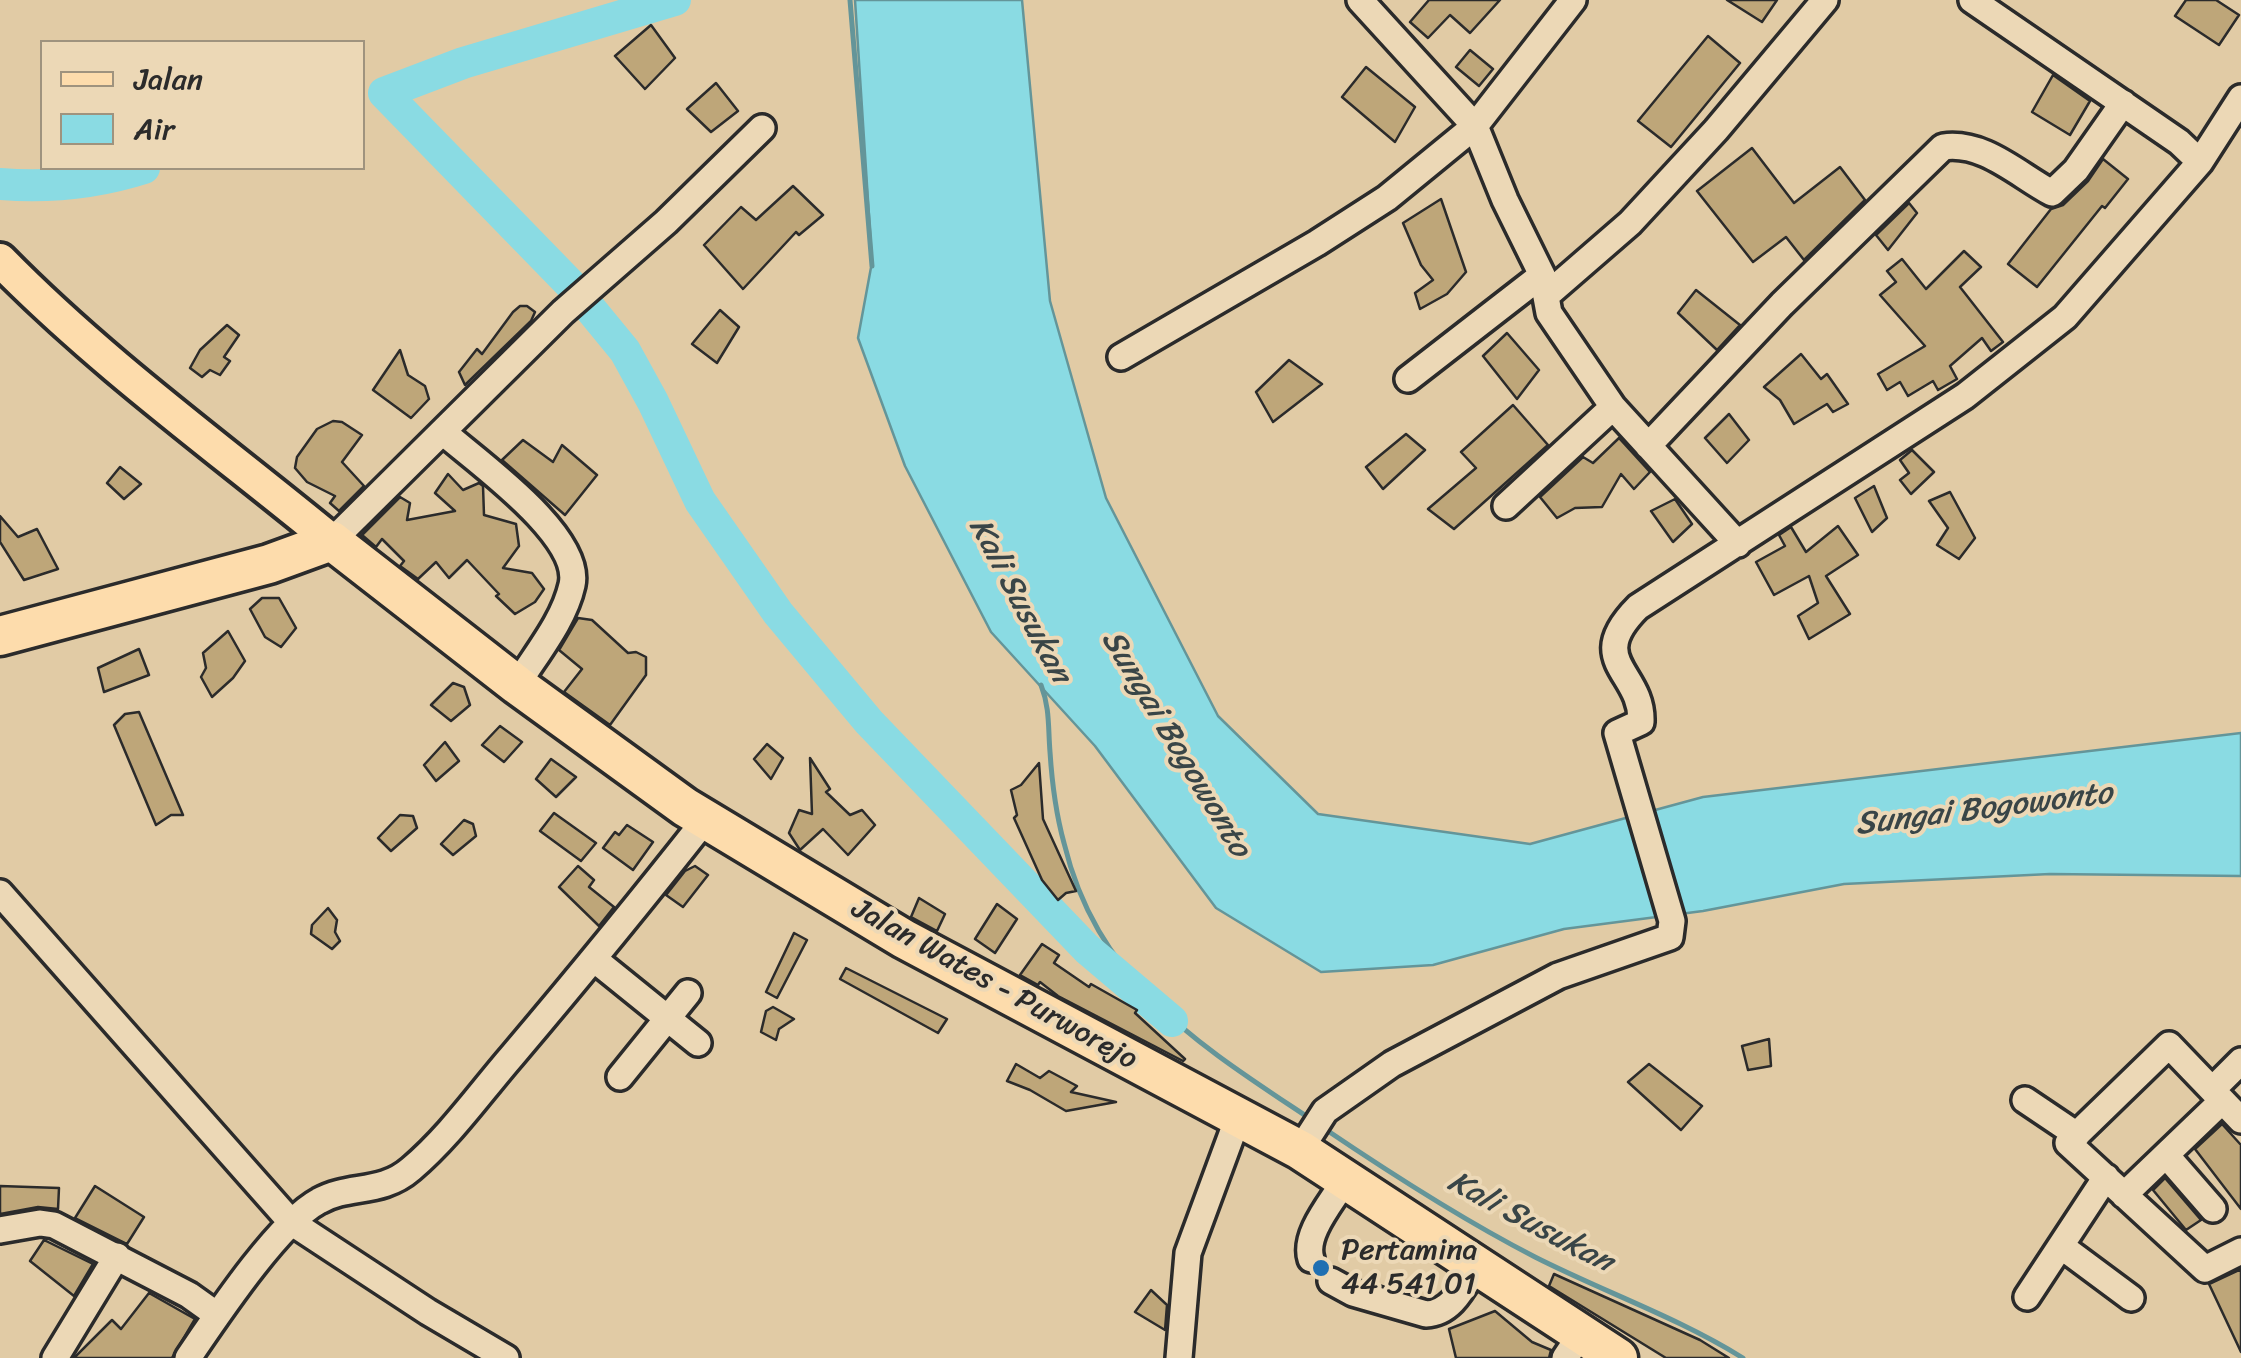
<!DOCTYPE html>
<style>
body{margin:0}
#map{position:relative;width:2241px;height:1358px;overflow:hidden;background:#e1cba5;font-family:Sriracha,sans-serif}
canvas{display:block}
.legend{position:absolute;left:40px;top:40px;width:325px;height:130px;box-sizing:border-box;background:#ecd8b6;border:2px solid #9f937e;margin:0;padding:12px 18px;list-style:none;font-size:30px;color:#2b2b2b}
.legend li{display:flex;align-items:center;gap:20px;height:50px}
.legend b{width:50px;border:2px solid #9f937e}
</style>
<div id="map">
<canvas width="2241" height="1358"></canvas>
<ul class="legend">
<li><b style="height:12px;background:#fddcac"></b>Jalan</li>
<li><b style="height:28px;background:#8adbe3"></b>Air</li>
</ul>
</div>
<script>
const ctx = document.querySelector('canvas').getContext('2d');
ctx.lineJoin = 'round';
function fillPath(path, color) { ctx.fillStyle = color; ctx.fill(path, 'evenodd'); }
function trace(path, color, width, dash) { ctx.strokeStyle = color; ctx.lineWidth = width; ctx.lineCap = dash ? 'butt' : 'round'; ctx.setLineDash(dash || []); ctx.stroke(path); }
function write(font, color, halo, rows, align = 'center') {
  ctx.font = font + ' Sriracha,sans-serif'; ctx.lineWidth = 8; ctx.setLineDash([]); ctx.textBaseline = 'middle'; ctx.strokeStyle = halo; ctx.fillStyle = color; for (const [text, x, y, turn = 0] of rows) {
    ctx.save(); ctx.translate(x, y); ctx.rotate((+turn || 0) * Math.PI / 180); ctx.textAlign = isNaN(turn) ? turn : align; if (halo) ctx.strokeText(text, 0, 0); ctx.fillText(text, 0, 0); ctx.restore();
  }
}
const water = new Path2D(`
 M855 0H1022L1050 301 1106 498 1218 716 1318 814 1530 844 1703 797 2241 733V876L2050 874 1844 884 1703 911 1564 929 1433 965 1321 972 1216 908 1095 746 991 632 905 466 858 338 872 262Z`);
const stream = new Path2D(`
 M850 0 872 266
 M1041 685C1050 708 1048 728 1050 752 1052 783 1056 814 1064 843 1098 984 1200 1045 1312 1120
 M1325 1129C1393 1175 1463 1220 1535 1257 1604 1292 1677 1317 1743 1358`);
const river = new Path2D(`
 M675 0 463 63 384 93 570 284 625 351 653 402 700 501 778 613 869 722 1087 949 1172 1021
 M0 184C49 188 97 183 144 168`);
const building = new Path2D(`
 M1429 0H1500L1470 33 1450 15 1428 38 1410 22Z
 M1727 0H1777L1762 22Z
 M2186 0H2216L2239 15 2219 45 2175 16Z
 M651 25 675 58 645 89 615 56Z
 M1708 36 1740 63 1671 147 1638 121Z
 M1470 50 1493 69 1479 86 1456 67Z
 M1366 67 1415 107 1395 142 1342 97Z
 M2053 75 2090 101 2070 135 2032 112Z
 M716 83 738 111 711 132 687 109Z
 M1752 148 1794 203 1840 167 1865 200 1804 260 1786 237 1753 262 1697 191Z
 M2103 159 2128 179 2105 208 2102 206 2037 287 2008 264 2051 209 2063 205 2088 181Z
 M793 186 823 215 799 235 796 232 743 289 704 245 741 207 756 220Z
 M1441 199 1466 272 1447 294 1420 309 1415 293 1433 280 1421 265 1403 223Z
 M1909 203 1917 213 1888 250 1876 235Z
 M1964 251 1981 267 1960 287 2003 342 1991 351 1982 338 1950 366 1957 379 1938 390 1933 381 1908 396 1900 382 1887 390 1878 374 1925 346 1880 295 1896 282 1887 271 1902 259 1926 289Z
 M1696 290 1740 325 1717 350 1678 313Z
 M520 306H527L535 312 531 321 465 385 459 372 477 349 482 354 513 312Z
 M720 310 739 327 717 363 692 344Z
 M227 325 239 335 224 357 230 361 220 375 210 370 202 377 190 368 200 350Z
 M1507 333 1539 370 1517 399 1483 356Z
 M400 350 408 375 425 386 429 399 411 418 373 390Z
 M1801 354 1821 379 1827 374 1848 404 1833 412 1827 404 1794 424 1780 400 1764 387Z
 M1289 360 1322 384 1273 422 1256 392Z
 M1513 405 1548 445 1454 529 1428 509 1476 468 1461 452Z
 M1729 414 1749 440 1727 463 1705 438Z
 M333 421 342 422 362 435 342 462 364 486 339 511 330 503 335 496 307 482 295 468 297 457 317 429Z
 M1406 434 1425 450 1383 489 1366 467Z
 M1619 438 1650 472 1634 489 1621 474 1602 507 1575 508 1557 518 1540 497 1583 457 1593 463Z
 M523 440 553 462 562 445 597 475 565 515 502 460Z
 M1912 450 1934 472 1911 494 1900 480 1909 473 1900 460Z
 M120 467 141 484 124 499 107 483Z
 M448 474 463 490 479 483 483 486 484 515 516 524 519 546 503 568 532 573 544 589 535 602 515 614 496 596 499 594 467 560 449 578 436 562 418 579 400 566 404 561 382 539 376 547 362 535 400 497 410 503 407 520 455 511 435 493Z
 M1874 486 1887 518 1872 532 1855 498Z
 M1950 492 1975 538 1959 559 1937 545 1948 528 1929 501Z
 M1675 499 1692 524 1673 542 1651 511Z
 M0 516 18 537 37 529 58 569 24 580 0 542Z
 M1838 526 1858 555 1826 576 1850 614 1809 639 1798 616 1818 603 1809 576 1774 595 1756 562 1785 546 1779 535 1791 527 1806 552Z
 M262 598H279L296 628 281 647 265 637 250 609Z
 M578 618 592 620 628 653 636 652 646 657V675L610 725 564 692 582 669 559 650Z
 M228 631 245 661 233 678 212 697 201 677 206 668 203 653Z
 M139 649 149 675 104 692 98 668Z
 M453 683 464 687 470 705 451 721 431 705Z
 M139 712 183 815H171L156 825 114 725 125 714Z
 M500 726 522 742 504 762 482 745Z
 M445 742 459 761 436 781 424 765Z
 M767 744 783 758 771 779 754 759Z
 M810 758 830 789 826 792 850 815 862 810 875 825 848 855 823 829 800 850 789 833 799 810 812 814Z
 M551 759 576 777 556 797 536 779Z
 M1039 763 1043 819 1076 891 1066 893 1058 900 1042 880 1014 818 1017 815 1011 790 1021 785Z
 M554 813 596 843 581 861 540 831Z
 M400 815 413 816 417 828 391 851 378 838Z
 M464 820 473 824 476 836 453 855 441 844Z
 M627 825 653 842 633 870 603 848 615 832 619 835Z
 M578 866 594 880 589 887 614 907 599 926 559 887Z
 M695 866 708 875 683 907 666 895 685 871Z
 M919 898 945 914 937 931 911 917Z
 M997 904 1017 919 995 953 975 939Z
 M328 908 337 920 335 932 340 941 332 949 311 934 312 925Z
 M794 933 807 940 777 998 766 992Z
 M1042 944 1059 955 1054 963 1089 987 1091 984 1137 1010 1135 1013 1185 1059 1183 1061 1058 996 1040 982 1038 985 1020 975Z
 M846 968 947 1019 938 1033 840 979Z
 M773 1007 794 1019 779 1029 776 1040 761 1032 766 1011Z
 M1769 1039 1771 1066 1748 1070 1742 1046Z
 M1016 1064 1040 1078 1049 1071 1077 1086 1071 1092 1116 1102 1066 1111 1030 1090 1007 1081Z
 M1649 1064 1702 1106 1681 1130 1628 1082Z
 M2222 1124 2241 1145V1209L2195 1149Z
 M2165 1178 2201 1220 2186 1230 2153 1190Z
 M0 1186 59 1188 58 1209 38 1207 0 1214Z
 M95 1186 144 1217 127 1244 75 1218Z
 M44 1240 93 1264 74 1296 30 1261Z
 M2241 1269V1352L2209 1284Z
 M1554 1274 1700 1340 1729 1358H1666L1549 1286Z
 M1151 1290 1167 1305 1165 1330 1135 1312Z
 M149 1293 195 1319 172 1358H74L112 1320 121 1329Z
 M1495 1311 1532 1342 1551 1350 1549 1358H1456L1449 1329Z`);
const minor = new Path2D(`
 M1360 0 1475 126 1505 200 1542 275 1549 313 1613 407 1506 506
 M1972 0 2179 142 2200 162
 M1547 295 1630 223 1716 130 1825 0
 M1121 357 1317 243 1387 198 1475 126 1573 0
 M1408 379 1542 275
 M1613 407 1738 544
 M443 432C476 461 583 536 572 585 564 621 536 654 517 685
 M1648 446 1782 304 1943 147C1984 141 2018 175 2052 193L2076 170 2123 103
 M332 541 563 312 666 222 762 128
 M0 893 291 1222 428 1312 506 1358
 M594 959 698 1043
 M620 1077 688 993
 M2212 1090 2241 1061
 M2025 1100 2077 1135
 M2241 1120 2169 1045 2068 1143 2205 1269 2241 1251
 M1300 1150 1325 1111 1392 1064 1558 976 1670 937 1672 921 1617 733 1641 722C1643 671 1583 662 1638 607L1965 396 2065 317 2200 162 2241 98
 M2166 1155 2213 1209
 M2124 1195 2222 1101
 M0 1230 40 1223 54 1225 189 1295 217 1315
 M2061 1246 2131 1298
 M1311 1259C1303 1234 1333 1201 1345 1180
 M1331 1281 1353 1293 1426 1314C1453 1313 1464 1285 1477 1265
 M2027 1297 2106 1177
 M55 1358 117 1256
 M188 1358C216 1317 278 1223 319 1201 349 1184 381 1195 411 1169 449 1137 480 1093 512 1056 578 978 642 900 705 820
 M1179 1358 1188 1253 1239 1115
 M1565 1358 1581 1334`);
const major = new Path2D(`
 M0 260C102 364 220 449 332 541`);
const highway = new Path2D(`
 M0 636 269 564 332 541 517 685 685 807 904 939 1300 1150 1618 1358`);
const markers = [
 [1321,1268,10,"#1f6fb2"]
];
const streetNames = [
 ["Jalan Wates - Purworejo",994,985,29]
];
const poiNames = [
 ["Pertamina",1341,1251],
 ["44 541 01",1341,1285]
];
const waterNames = [
 ["Kali Susukan",1019,601,62],
 ["Sungai Bogowonto",1175,744,59],
 ["Sungai Bogowonto",1984,810,-7],
 ["Kali Susukan",1530,1223,28]
];
fillPath(water, '#8adbe3');
trace(water, '#649599', 2.5);
trace(stream, '#649599', 5);
trace(river, '#8adbe3', 32);
fillPath(building, '#bea679');
trace(building, '#2b2b2b', 2.5);
trace(minor, '#2b2b2b', 32);
trace(major, '#2b2b2b', 40);
trace(highway, '#2b2b2b', 45);
trace(minor, '#ecd8b6', 25);
trace(major, '#fddcac', 32);
trace(highway, '#fddcac', 38);
for (const [x, y, r, color] of markers) { const dot = new Path2D(); dot.arc(x, y, r, 0, 2 * Math.PI); ctx.fillStyle = color; ctx.fill(dot); trace(dot, '#ecd8b6', 4); }
write('30px', '#2b2b2b', '#ecd8b6', streetNames);
write('30px', '#2b2b2b', '#ecd8b6', poiNames, 'left');
write('italic 32px', '#394547', '#ecd8b6', waterNames);
</script>
